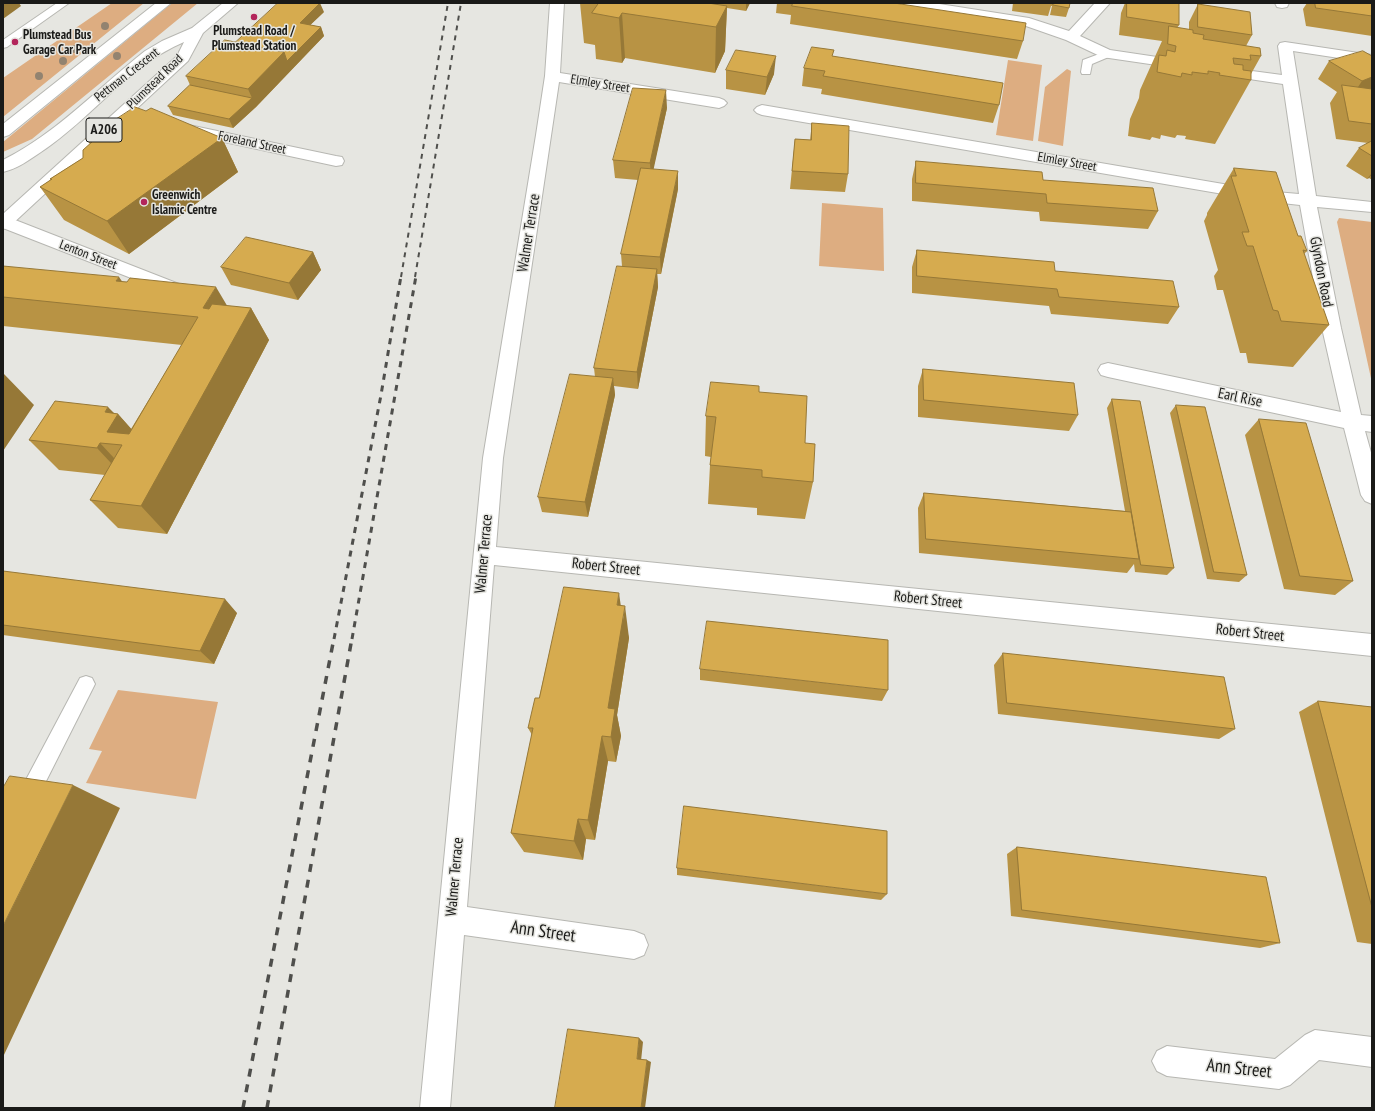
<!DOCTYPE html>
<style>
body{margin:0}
#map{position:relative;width:1375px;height:1111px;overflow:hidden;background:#e6e6e1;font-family:"PT Sans Narrow",sans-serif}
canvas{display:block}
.frame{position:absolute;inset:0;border:4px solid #1a1a18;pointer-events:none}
</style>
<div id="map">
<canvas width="1375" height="1111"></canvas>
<div class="frame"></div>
</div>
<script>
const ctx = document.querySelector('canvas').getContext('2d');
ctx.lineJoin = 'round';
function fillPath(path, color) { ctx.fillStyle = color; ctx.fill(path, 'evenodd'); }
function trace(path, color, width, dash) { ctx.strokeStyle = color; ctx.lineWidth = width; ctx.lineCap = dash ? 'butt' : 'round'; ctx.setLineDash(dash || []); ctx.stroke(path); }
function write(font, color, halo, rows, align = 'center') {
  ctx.font = font + ' "PT Sans Narrow",sans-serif'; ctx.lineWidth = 3; ctx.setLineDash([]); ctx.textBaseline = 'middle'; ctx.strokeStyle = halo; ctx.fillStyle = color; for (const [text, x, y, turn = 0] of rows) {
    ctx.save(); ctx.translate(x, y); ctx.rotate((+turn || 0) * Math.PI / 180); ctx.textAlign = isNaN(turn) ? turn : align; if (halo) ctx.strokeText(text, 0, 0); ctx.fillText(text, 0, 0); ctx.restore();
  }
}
const green = new Path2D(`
 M112 3H144L3 117V78Z
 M172 3H198L32 139 3 152V142Z
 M1008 60 1042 65 1033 141 996 135Z
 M1067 69 1071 71 1063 146 1038 141 1045 87Z
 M822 203 883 208 884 271 819 266Z
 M1339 218 1372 222V383L1337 222Z
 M118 690 218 702 196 799 86 783 102 751 89 749Z`);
const service = new Path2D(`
 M57 3H69L7 47 3 48V40Z
 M1107 51 1111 52 1112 54 1111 56 1092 64 1090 74H1082L1081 72 1083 60Z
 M86 676 92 678 95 684 92 690 34 805 27 807 20 805 18 798 20 791 80 678Z`);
const minor = new Path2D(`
 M550 3H564L560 73 719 98 724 100 727 103 724 106 719 108 559 82 503 458 496 547 1372 634V656L494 565 467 907 634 931 644 935 648 945 644 955 634 959 464 935 450 1108H420L483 458 536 135 545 76Z
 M900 3H933L1029 18 1069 31 1095 3H1110L1080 36 1110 50 1184 61 1189 62 1191 65 1189 68 1184 69 1102 57 1066 40 1026 26 907 7 902 6Z
 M1275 3H1289L1287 7 1282 8 1277 7Z
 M1285 42 1372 55V63L1293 51 1316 196 1372 202V212L1317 207 1341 328 1361 415 1372 416V432L1365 431 1372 456V504L1365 501 1361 495 1344 428 1108 377 1101 375 1098 370 1101 365 1108 363 1341 412 1322 328 1300 205 1264 201 762 115 757 113 754 110 757 107 762 105 1264 191 1299 194 1283 84 1222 75 1217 74 1215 71 1217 68 1222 67 1282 75 1278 46 1280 43Z
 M184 124 336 156 342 157 344 161 342 165 336 166 178 132 176 129 178 126Z
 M3 217 10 218 179 284 182 288 179 292 173 294 167 292 3 228Z
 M1315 1030 1372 1037V1067L1319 1060 1290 1085 1279 1089 1167 1076 1157 1071 1152 1061 1157 1051 1167 1046 1275 1059 1305 1035Z`);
const primary = new Path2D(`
 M156 3H171L9 135 3 137V124Z
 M223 3H238L203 33 188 61 9 227 3 229V214L177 56 184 42C129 65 91 119 41 152 29 160 17 169 3 172V160C57 133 98 88 145 51L162 41 192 28Z`);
const railFar2 = new Path2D(`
 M401 277 448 3
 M415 277 461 3`);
const railFar1 = new Path2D(`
 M334 639 381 395 401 276
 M352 639 416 276`);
const rail = new Path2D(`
 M243 1108 334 638
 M267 1108 352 638`);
const trees = [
 [105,26],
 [75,49],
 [117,56],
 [63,61],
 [39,76]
];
const wall = new Path2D(`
 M580 3H750L746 11 727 8 725 51 715 73 625 58 622 63 596 59 595 45 584 43Z
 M777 3H894L1023 41 1017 59 790 24 791 15 776 13Z
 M1013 3H1070L1069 8 1066 17 1050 15 1052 6H1051L1048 16 1012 11Z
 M1125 3H1179V25L1177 28 1189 30V22L1198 4 1252 35 1246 46 1261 56 1251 74V80L1215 144 1185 139 1186 136 1177 135 1175 138 1161 135 1160 139 1152 137 1150 140 1128 136 1130 119 1139 98 1140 90 1162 41 1119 35 1121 13Z
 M1307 3H1372V36L1306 26 1303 9Z
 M324 12 310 25 321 27 324 36 256 107 233 128 173 115 168 106 190 85 186 76 236 42Z
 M833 56 999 105 993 123 821 94 822 89 802 86 804 68Z
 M1372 56V180L1369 178 1367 179 1346 166 1359 148 1368 143 1336 139 1330 103 1337 92 1318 79 1329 61Z
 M726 70 774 74 765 95 726 89Z
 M667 108 653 169 678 189 661 274H657L658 287 638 389 614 386 615 395 588 517 542 512 538 497 595 377 594 368 622 266 621 254 638 180 615 178 613 160Z
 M146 111 222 138 238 172 129 254 64 220 40 187 51 180 50 179 83 158 90 144 86 139Z
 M812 123 848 174 845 192 790 189 795 139 810 140Z
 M916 161 1043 180 1158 211 1148 229 1040 221 1039 212 912 201V179Z
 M1234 168 1298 236 1307 251 1304 254 1329 325 1293 367 1248 363 1246 353H1240L1223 290H1217L1214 276 1218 270 1204 221 1207 215V213Z
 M917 250 1055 271 1179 307 1168 324 1051 314 1049 306 912 293V267Z
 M313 252 321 270 298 300 231 285 221 267Z
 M3 266 122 282 227 306 251 308 269 340 167 534 118 528 90 500 105 475 59 470 29 440 114 413 118 414 131 429 182 345 3 326Z
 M923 369 1078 415 1069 431 918 417V386Z
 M759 392 805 443 813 482 805 519 757 515V508L708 504 710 465 711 457 705 456 706 416Z
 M1112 399 1174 568 1167 575 1135 572 1134 564 1127 573 919 553 918 508 924 493 1125 511 1107 408Z
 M1176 405 1247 575 1239 582 1207 579 1170 413Z
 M1259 419 1353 581 1335 595 1284 589 1245 435Z
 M3 571 237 613 214 664 3 635Z
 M620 605 629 638 617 715 621 736 616 762 608 761 595 840 586 839 583 860 524 852 511 833 532 735 528 728 539 698Z
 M1003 653 1235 729 1219 739 998 714 994 665Z
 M700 669 888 690 882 701 700 680Z
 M1318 701 1372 707V944L1357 942 1299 712Z
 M1017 847 1280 943 1260 948 1011 916 1007 854Z
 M677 868 887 894 881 900 677 875Z`);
const shadedWall = new Path2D(`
 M3 3H19L21 6 3 19Z
 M320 3 324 12 303 32 300 23Z
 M746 3H750L746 11Z
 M727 6 725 51 715 73 716 27Z
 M622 13 625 58 622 63 619 18Z
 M321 27 324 36 256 107 233 128 229 119 252 98 248 89 284 52Z
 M776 56 774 74 765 95 767 77Z
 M1372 77V90L1350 99 1362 81Z
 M666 90 667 108 651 181 650 163Z
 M222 138 238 172 129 254 107 221Z
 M678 171V189L661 274 660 257Z
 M1372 173V174L1369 178 1367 179Z
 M313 252 321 270 298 300 289 283Z
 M657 269 658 287 638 389 637 372Z
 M119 277 142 310 116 281Z
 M216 287 235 319 203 308Z
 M251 308 269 340 167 534 141 506Z
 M3 373 34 405 3 451Z
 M613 378 615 395 588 517 585 502Z
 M108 407 117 416 118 414 144 443 122 445 107 432 105 412Z
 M100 443 127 472 124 477 97 448Z
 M619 593 623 621 625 606 629 638 617 715 621 736 616 762 611 737 608 708 617 605Z
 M225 599 237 613 214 664 200 651Z
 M602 736 608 761 595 840 588 820Z
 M73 785 120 808 3 1057V926Z
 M578 819 586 839 583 860 574 841Z
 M639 1038 643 1042 641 1061 637 1059Z
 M647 1060 651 1062 645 1108H641Z`);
const building = new Path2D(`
 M278 3H320L300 23 321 27 287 61 284 52 236 42Z
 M599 3H708L727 6 716 27 622 13 619 18 592 13Z
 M793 3H894L1026 23 1023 41 792 6Z
 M1054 3H1070L1069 8 1053 5Z
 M1127 3H1179V25L1127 17Z
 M1315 3H1372V16L1316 8Z
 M1198 4 1250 12 1252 35 1198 27Z
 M1169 26 1193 30V33L1204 35 1203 39 1260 48 1261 56 1250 55 1251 60 1233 58 1234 64 1243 65V70L1251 71V80L1219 75 1220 73 1208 71V74L1192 72V75L1182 73 1181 77 1157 72 1159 55 1166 56 1167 50 1175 52 1176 46 1168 44Z
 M225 40 284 52 248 89 186 76Z
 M812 47 834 50 832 56 1003 83 999 105 823 76 825 71 804 68Z
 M736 50 776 56 767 77 726 70Z
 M1363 51 1372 56V77L1362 81 1329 61Z
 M190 85 252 98 229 119 168 106Z
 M1342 85 1372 89V124L1349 121Z
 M633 88 666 90 650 163 613 160Z
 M135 107 146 111 151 108 222 138 107 221 40 187 52 179H50L83 158V150L93 141 86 139Z
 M812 123 849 126 848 174 792 171 795 139 811 140Z
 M1372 141V156L1359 148Z
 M916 161 1042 172 1043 180 1153 188 1158 211 1047 203 1046 194 916 183Z
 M641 168 678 171 660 257 621 254Z
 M1234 168 1276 172 1298 236H1301L1307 251 1303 250 1329 325 1281 321 1278 311 1273 310 1253 246H1247L1242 232H1249L1231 176H1236Z
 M246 237 313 252 289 283 221 267Z
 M917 250 1054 262 1055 271 1173 281 1179 307 1059 297 1057 289 917 276Z
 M3 266 119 277 116 281 127 282 130 278 216 287 203 308 209 309 212 304 251 308 141 506 90 500 122 445 100 443 97 448 29 440 55 401 108 407 105 412 118 414 107 432 129 434 198 317 3 297Z
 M617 266 657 269 637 372 594 368Z
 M923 369 1074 383 1078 415 924 400Z
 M570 374 613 378 585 502 538 497Z
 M711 382 759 386V392L807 396 805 443 815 444 813 482 762 477V470L710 465 716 417 706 416Z
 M1112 399 1140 401 1174 568 1141 565Z
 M1176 405 1205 407 1247 575 1214 572Z
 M1259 419 1306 423 1353 581 1300 576Z
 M924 493 1131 512 1139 559 926 539Z
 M3 571 225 599 200 651 3 625Z
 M564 587 619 593 617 605 625 606 608 708 615 709 611 737 602 736 588 820 578 819 574 841 511 833 533 728H528L535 698H539Z
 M707 621 888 640V690L700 669Z
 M1003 653 1224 677 1235 729 1007 703Z
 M1318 701 1372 707V907Z
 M10 776 73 785 3 926V788Z
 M684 806 887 831V894L677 868Z
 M1017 847 1266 877 1280 943 1022 910Z
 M568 1029 639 1038 637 1059 647 1060 641 1108H555Z`);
const markers = [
 [254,17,4,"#b3255b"],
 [15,42,4,"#b3255b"],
 [144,202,4,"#b3255b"]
];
const farPoinames = [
 ["Plumstead Road /",254,31,"center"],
 ["Plumstead Station",254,46,"center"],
 ["Plumstead Bus",23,35],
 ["Garage Car Park",23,50],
 ["Greenwich",152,195],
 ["Islamic Centre",152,210]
];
const farStreetnames = [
 ["Pettman Crescent",127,75,-38],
 ["Plumstead Road",155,82,-44],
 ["Elmley Street",600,84,9],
 ["Foreland Street",252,143,12],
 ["Elmley Street",1067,162,10],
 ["Lenton Street",88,255,21]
];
const shields = [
 [104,130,36]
];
const shieldNames = [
 ["A206",104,130]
];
const streetNames = [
 ["Walmer Terrace",529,233,-81],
 ["Glyndon Road",1321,272,79],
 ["Earl Rise",1240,398,12],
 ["Walmer Terrace",484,554,-85],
 ["Robert Street",606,567,6],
 ["Robert Street",928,600,6],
 ["Robert Street",1250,633,6],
 ["Walmer Terrace",455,877,-85]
];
const nearStreetnames = [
 ["Ann Street",543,932,8],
 ["Ann Street",1239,1069,6]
];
fillPath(green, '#ddad81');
trace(service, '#b7b7b2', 2);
trace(minor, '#b7b7b2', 2);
trace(primary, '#b7b7b2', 2);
fillPath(service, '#fff');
fillPath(minor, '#fff');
fillPath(primary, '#fff');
trace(railFar2, '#4f4f4c', 2, [5, 5]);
trace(railFar1, '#4f4f4c', 3, [6, 6]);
trace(rail, '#4f4f4c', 3.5, [8, 8]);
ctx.fillStyle = '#928370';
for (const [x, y] of trees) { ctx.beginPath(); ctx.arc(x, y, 4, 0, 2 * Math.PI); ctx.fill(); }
fillPath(wall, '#b89344');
fillPath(shadedWall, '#967837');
fillPath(building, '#d6ab4f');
trace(building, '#967837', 1);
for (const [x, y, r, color] of markers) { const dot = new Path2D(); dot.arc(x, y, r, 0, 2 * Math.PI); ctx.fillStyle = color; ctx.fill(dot); trace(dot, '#e6e6e1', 1.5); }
write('bold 13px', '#1a1a18', '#e6e6e1', farPoinames, 'left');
write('13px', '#1a1a18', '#e6e6e1', farStreetnames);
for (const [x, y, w] of shields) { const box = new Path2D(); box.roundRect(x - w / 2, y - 12, w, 24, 3); ctx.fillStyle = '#e6e6e1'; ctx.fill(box); trace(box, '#1a1a18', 1); }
write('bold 14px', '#1a1a18', null, shieldNames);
write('15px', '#1a1a18', '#e6e6e1', streetNames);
write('18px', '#1a1a18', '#e6e6e1', nearStreetnames);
</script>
